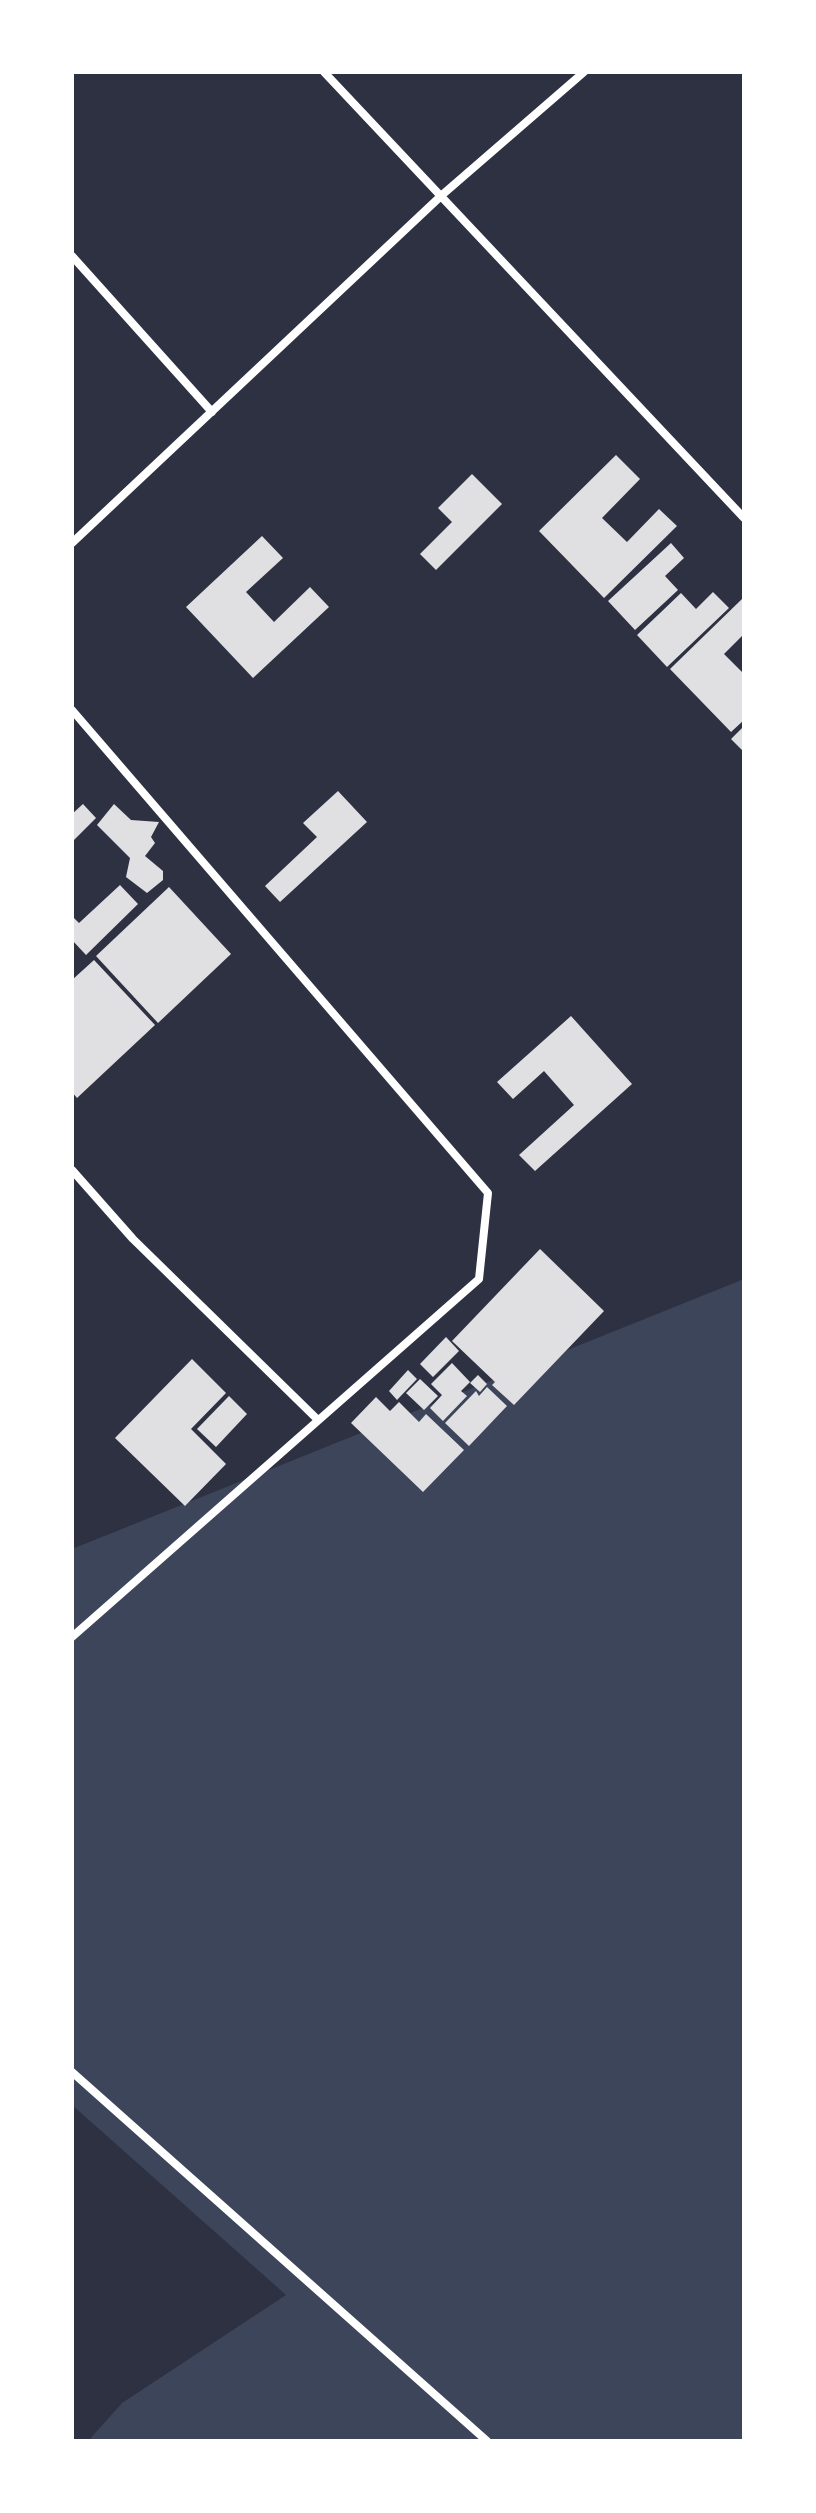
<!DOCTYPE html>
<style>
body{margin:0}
#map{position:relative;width:816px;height:2513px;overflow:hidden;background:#2d3142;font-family:"IBM Plex Sans",sans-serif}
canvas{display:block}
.frame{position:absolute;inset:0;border:74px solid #fff;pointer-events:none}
</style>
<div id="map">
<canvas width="816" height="2513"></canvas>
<div class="frame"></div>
</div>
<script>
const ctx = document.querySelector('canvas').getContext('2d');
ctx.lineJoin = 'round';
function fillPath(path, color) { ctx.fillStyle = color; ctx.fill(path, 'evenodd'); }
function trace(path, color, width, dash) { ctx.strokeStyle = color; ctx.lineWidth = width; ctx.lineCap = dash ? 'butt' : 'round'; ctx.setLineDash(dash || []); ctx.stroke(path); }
const green = new Path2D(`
 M744 1279V2441H88L122 2403 286 2295 72 2105V1549Z`);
const building = new Path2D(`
 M616 455 640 479 602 518 627 542 659 509 677 526 604 598 539 531Z
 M472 474 502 504 436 570 420 554 452 522 438 508Z
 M262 536 283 558 246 592 274 622 310 587 329 607 253 678 186 607Z
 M671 543 684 558 665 576 678 590 635 630 608 601Z
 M713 592 729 608 667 667 637 635 681 593 696 609Z
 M742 599 744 634 724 654 744 674V720L731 732 670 669Z
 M744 726V752L731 739Z
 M338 791 367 822 280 902 265 886 317 837 303 823Z
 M83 804 96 818 72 842V814Z
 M114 804 131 820 159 822 151 837 155 843 145 856 163 871V880L147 893 126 877 130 858 97 825Z
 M120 885 138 904 86 955 72 940V916L79 923Z
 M169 887 231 954 158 1023 96 956Z
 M94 960 155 1025 77 1098 72 1092V980Z
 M571 1016 632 1084 535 1171 519 1155 574 1105 544 1071 513 1099 497 1082Z
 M540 1249 604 1311 514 1405 492 1385 495 1382 452 1341Z
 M446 1337 459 1351 433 1377 420 1364Z
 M192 1359 226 1393 191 1429 226 1464 185 1506 115 1438Z
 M452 1363 470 1382 461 1391 467 1396 443 1421 430 1408 442 1395 431 1384Z
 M408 1370 417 1379 397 1400 389 1391Z
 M478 1375 487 1384 480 1392 470 1383Z
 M420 1379 438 1396 424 1410 406 1393Z
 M487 1387 507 1406 469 1446 445 1423 476 1391 479 1396Z
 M229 1396 247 1414 216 1447 197 1429Z
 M376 1397 390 1411 399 1402 419 1422 426 1414 464 1450 423 1492 351 1423Z`);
const minor = new Path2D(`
 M324 72 744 518
 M72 256 212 412
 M72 543 442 195 584 72
 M72 710 488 1193 479 1279 72 1637
 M72 1170 133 1239 318 1420
 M72 2072 487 2441`);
fillPath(green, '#3c4559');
fillPath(building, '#e0e0e3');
trace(minor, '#fff', 8);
</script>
